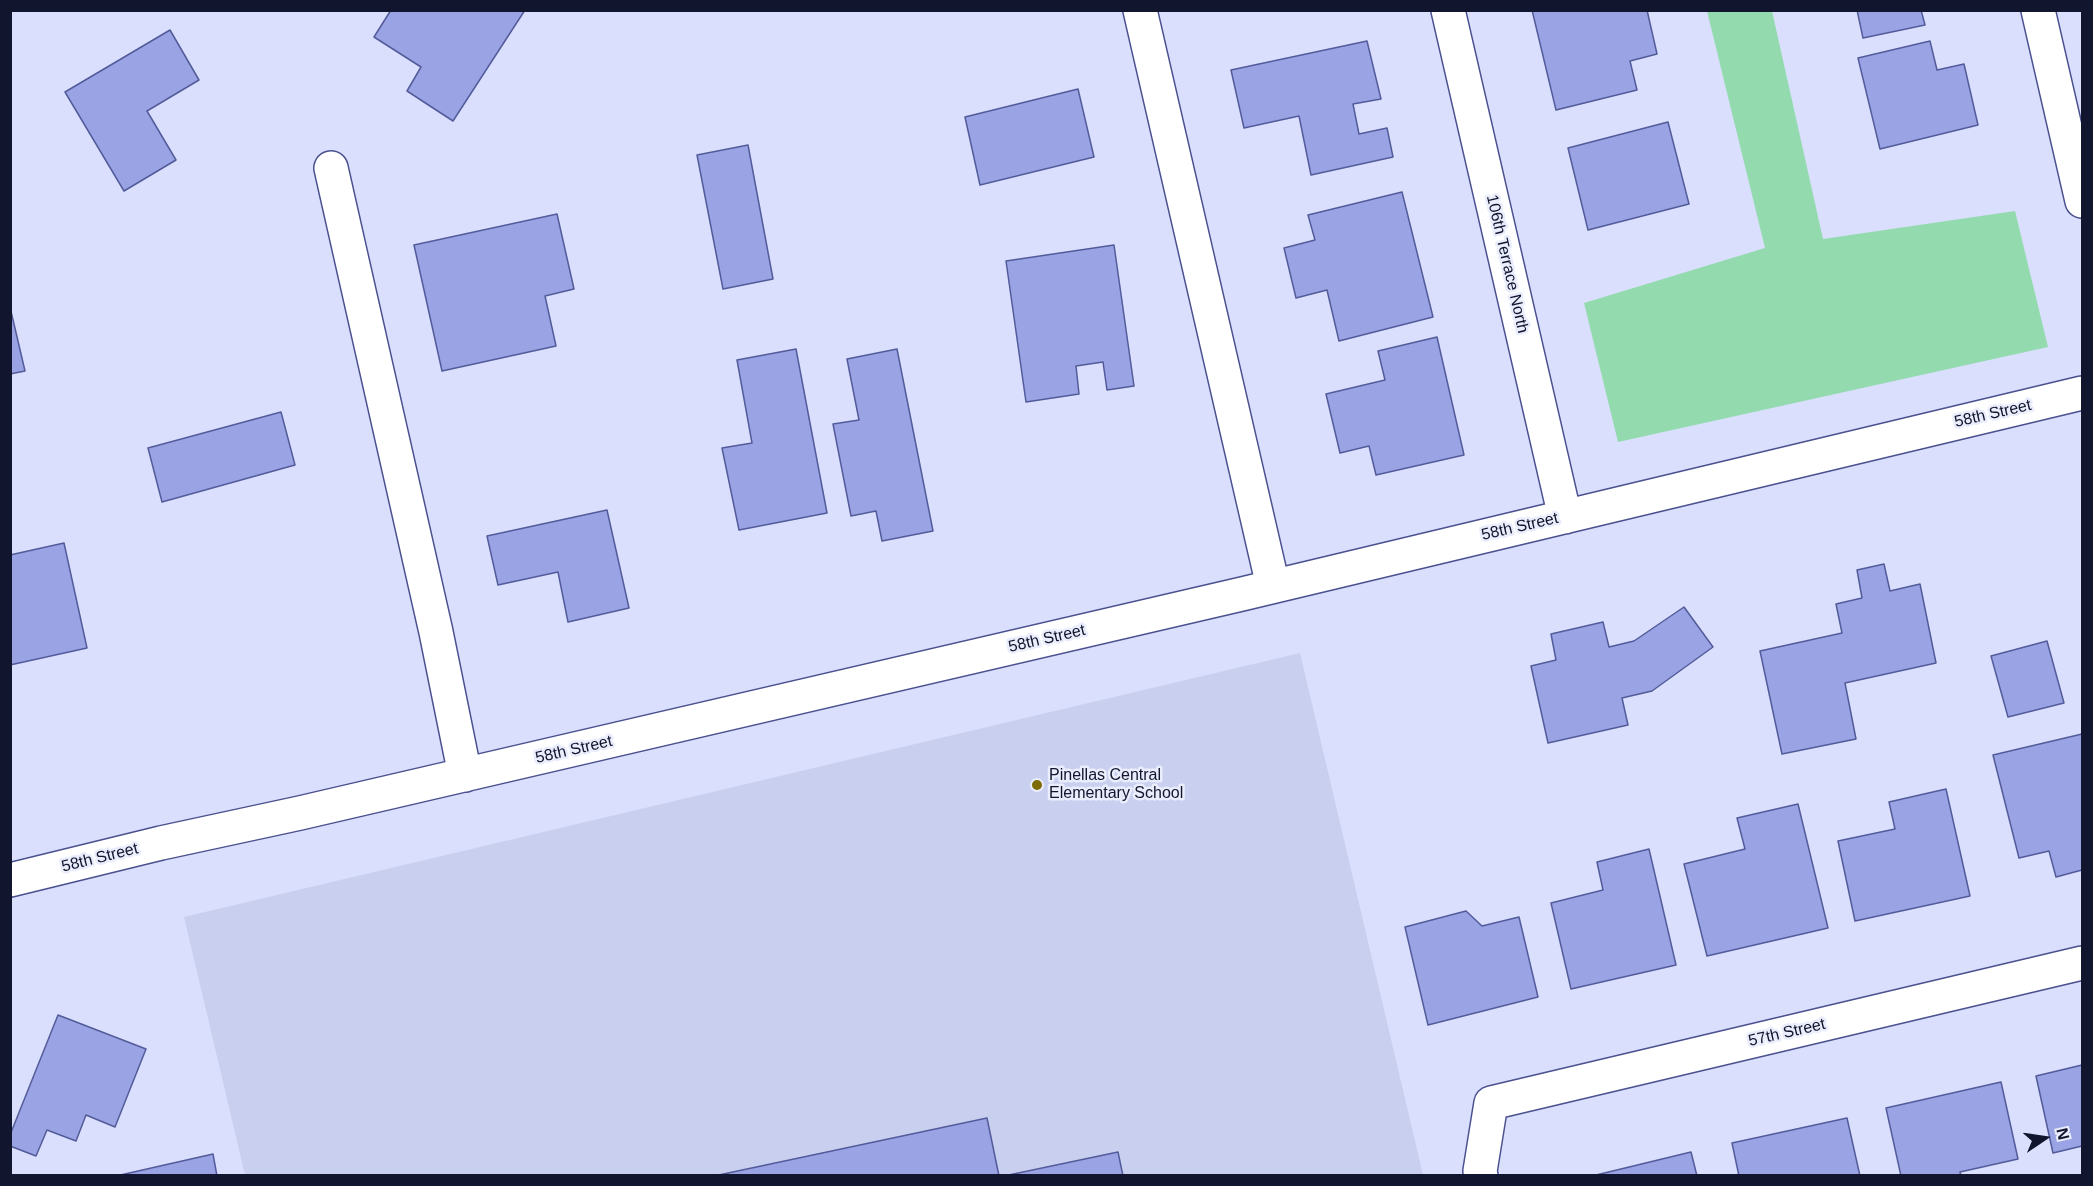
<!DOCTYPE html>
<style>
body{margin:0}
#map{position:relative;width:2093px;height:1186px;overflow:hidden;background:#d9dffc;font-family:Helvetica,sans-serif}
canvas{display:block}
.frame{position:absolute;inset:0;border:12px solid #12152e;pointer-events:none}
.north{position:absolute;left:2015px;top:1108px;width:60px;height:60px;-webkit-text-stroke:4px #eaedfc;paint-order:stroke;rotate:77deg;font-size:16px;font-weight:700;line-height:24px;text-align:center;color:#12152e}
.north::after{content:'';display:block;margin:auto;width:21px;height:27px;background:#12152e;clip-path:polygon(50% 0,100% 100%,50% 72%,0 100%)}
</style>
<div id="map">
<canvas width="2093" height="1186"></canvas>
<div class="frame"></div>
<div class="north">N</div>
</div>
<script>
const ctx = document.querySelector('canvas').getContext('2d');
ctx.lineJoin = 'round';
function fillPath(path, color) { ctx.fillStyle = color; ctx.fill(path, 'evenodd'); }
function trace(path, color, width, dash) { ctx.strokeStyle = color; ctx.lineWidth = width; ctx.lineCap = dash ? 'butt' : 'round'; ctx.setLineDash(dash || []); ctx.stroke(path); }
function write(font, color, halo, rows, align = 'center') {
  ctx.font = font + ' Helvetica,sans-serif'; ctx.lineWidth = 5; ctx.setLineDash([]); ctx.textBaseline = 'middle'; ctx.strokeStyle = halo; ctx.fillStyle = color; for (const [text, x, y, turn = 0] of rows) {
    ctx.save(); ctx.translate(x, y); ctx.rotate((+turn || 0) * Math.PI / 180); ctx.textAlign = isNaN(turn) ? turn : align; if (halo) ctx.strokeText(text, 0, 0); ctx.fillText(text, 0, 0); ctx.restore();
  }
}
const built = new Path2D(`
 M1300 653 1423 1175H245L184 917Z`);
const water = new Path2D(`
 M1707 11H1772L1823 239 2015 211 2048 347 1618 442 1584 303 1765 248Z`);
const building = new Path2D(`
 M391 10H525L453 121 407 91 421 67 374 37Z
 M1532 10H1647L1657 54 1630 61 1637 90 1556 110Z
 M1857 10H1921L1925 25 1863 38Z
 M170 30 199 80 147 111 176 160 124 191 65 92Z
 M1367 41 1381 99 1353 104 1359 134 1387 128 1393 157 1311 175 1299 116 1244 128 1231 70Z
 M1930 41 1937 70 1964 64 1978 125 1880 149 1858 58Z
 M1078 89 1094 157 980 185 965 117Z
 M1668 122 1689 204 1588 230 1568 148Z
 M748 145 773 279 723 289 697 155Z
 M1402 192 1433 317 1339 341 1327 290 1296 298 1284 248 1315 240 1308 215Z
 M557 214 574 289 545 296 556 346 442 371 414 245Z
 M1114 245 1134 386 1107 390 1103 362 1076 366 1079 394 1026 402 1006 261Z
 M10 307 25 371 10 374Z
 M1437 337 1464 455 1376 475 1369 446 1340 453 1326 394 1385 380 1378 351Z
 M796 349 827 513 739 530 722 448 752 443 737 360Z
 M897 349 933 531 882 541 876 511 851 516 833 424 859 420 847 359Z
 M281 412 295 465 162 502 148 448Z
 M607 510 629 608 568 622 558 572 498 585 487 536Z
 M64 543 87 648 10 665V555Z
 M1884 564 1890 591 1920 584 1936 663 1845 683 1856 739 1782 754 1760 651 1842 633 1836 604 1862 598 1857 570Z
 M1684 607 1713 647 1652 691 1622 698 1628 725 1548 743 1531 666 1556 660 1551 634 1603 622 1609 647 1634 641Z
 M2047 641 2064 703 2008 717 1991 656Z
 M2082 734V870L2056 877 2049 851 2019 858 1993 755Z
 M1946 789 1970 896 1855 921 1838 841 1895 829 1889 802Z
 M1798 804 1828 928 1707 956 1684 864 1745 849 1737 818Z
 M1649 849 1676 965 1571 989 1551 903 1603 890 1597 862Z
 M1466 911 1482 926 1519 917 1538 997 1428 1025 1405 927Z
 M58 1015 146 1049 115 1127 86 1115 76 1141 47 1130 36 1156 10 1146V1135Z
 M2082 1065V1146L2053 1153 2036 1076Z
 M2001 1082 2018 1159 1960 1172 1961 1176H1901L1886 1108Z
 M987 1118 999 1176H714Z
 M1847 1118 1860 1176H1739L1732 1143Z
 M1118 1152 1123 1176H1004Z
 M1691 1152 1697 1176H1592Z
 M213 1154 217 1176H116Z`);
const minor = new Path2D(`
 M1140 10 1273 586
 M1448 10 1565 517
 M2038 10 2082 201
 M331 168 436 632 465 775
 M10 880 161 843 300 813 1242 594 2082 393
 M1481 1176 1480 1171 1491 1103 2082 963`);
const markers = [
 [1037,785,6,"#7e6b04"]
];
const streetNames = [
 ["106th Terrace North",1507,264,77],
 ["58th Street",1993,414,-13],
 ["58th Street",1520,527,-13],
 ["58th Street",1047,639,-13],
 ["58th Street",574,750,-13],
 ["58th Street",100,858,-14],
 ["57th Street",1787,1033,-13]
];
const poiNames = [
 ["Pinellas Central",1049,776],
 ["Elementary School",1049,794]
];
fillPath(built, '#c9cfef');
fillPath(water, '#94daaf');
fillPath(building, '#9aa4e4');
trace(building, '#535b9a', 1.5);
trace(minor, '#4a518f', 36);
trace(minor, '#fff', 33);
for (const [x, y, r, color] of markers) { const dot = new Path2D(); dot.arc(x, y, r, 0, 2 * Math.PI); ctx.fillStyle = color; ctx.fill(dot); trace(dot, '#eaedfc', 2); }
write('16px', '#12152e', '#eaedfc', streetNames);
write('16px', '#12152e', '#eaedfc', poiNames, 'left');
</script>
